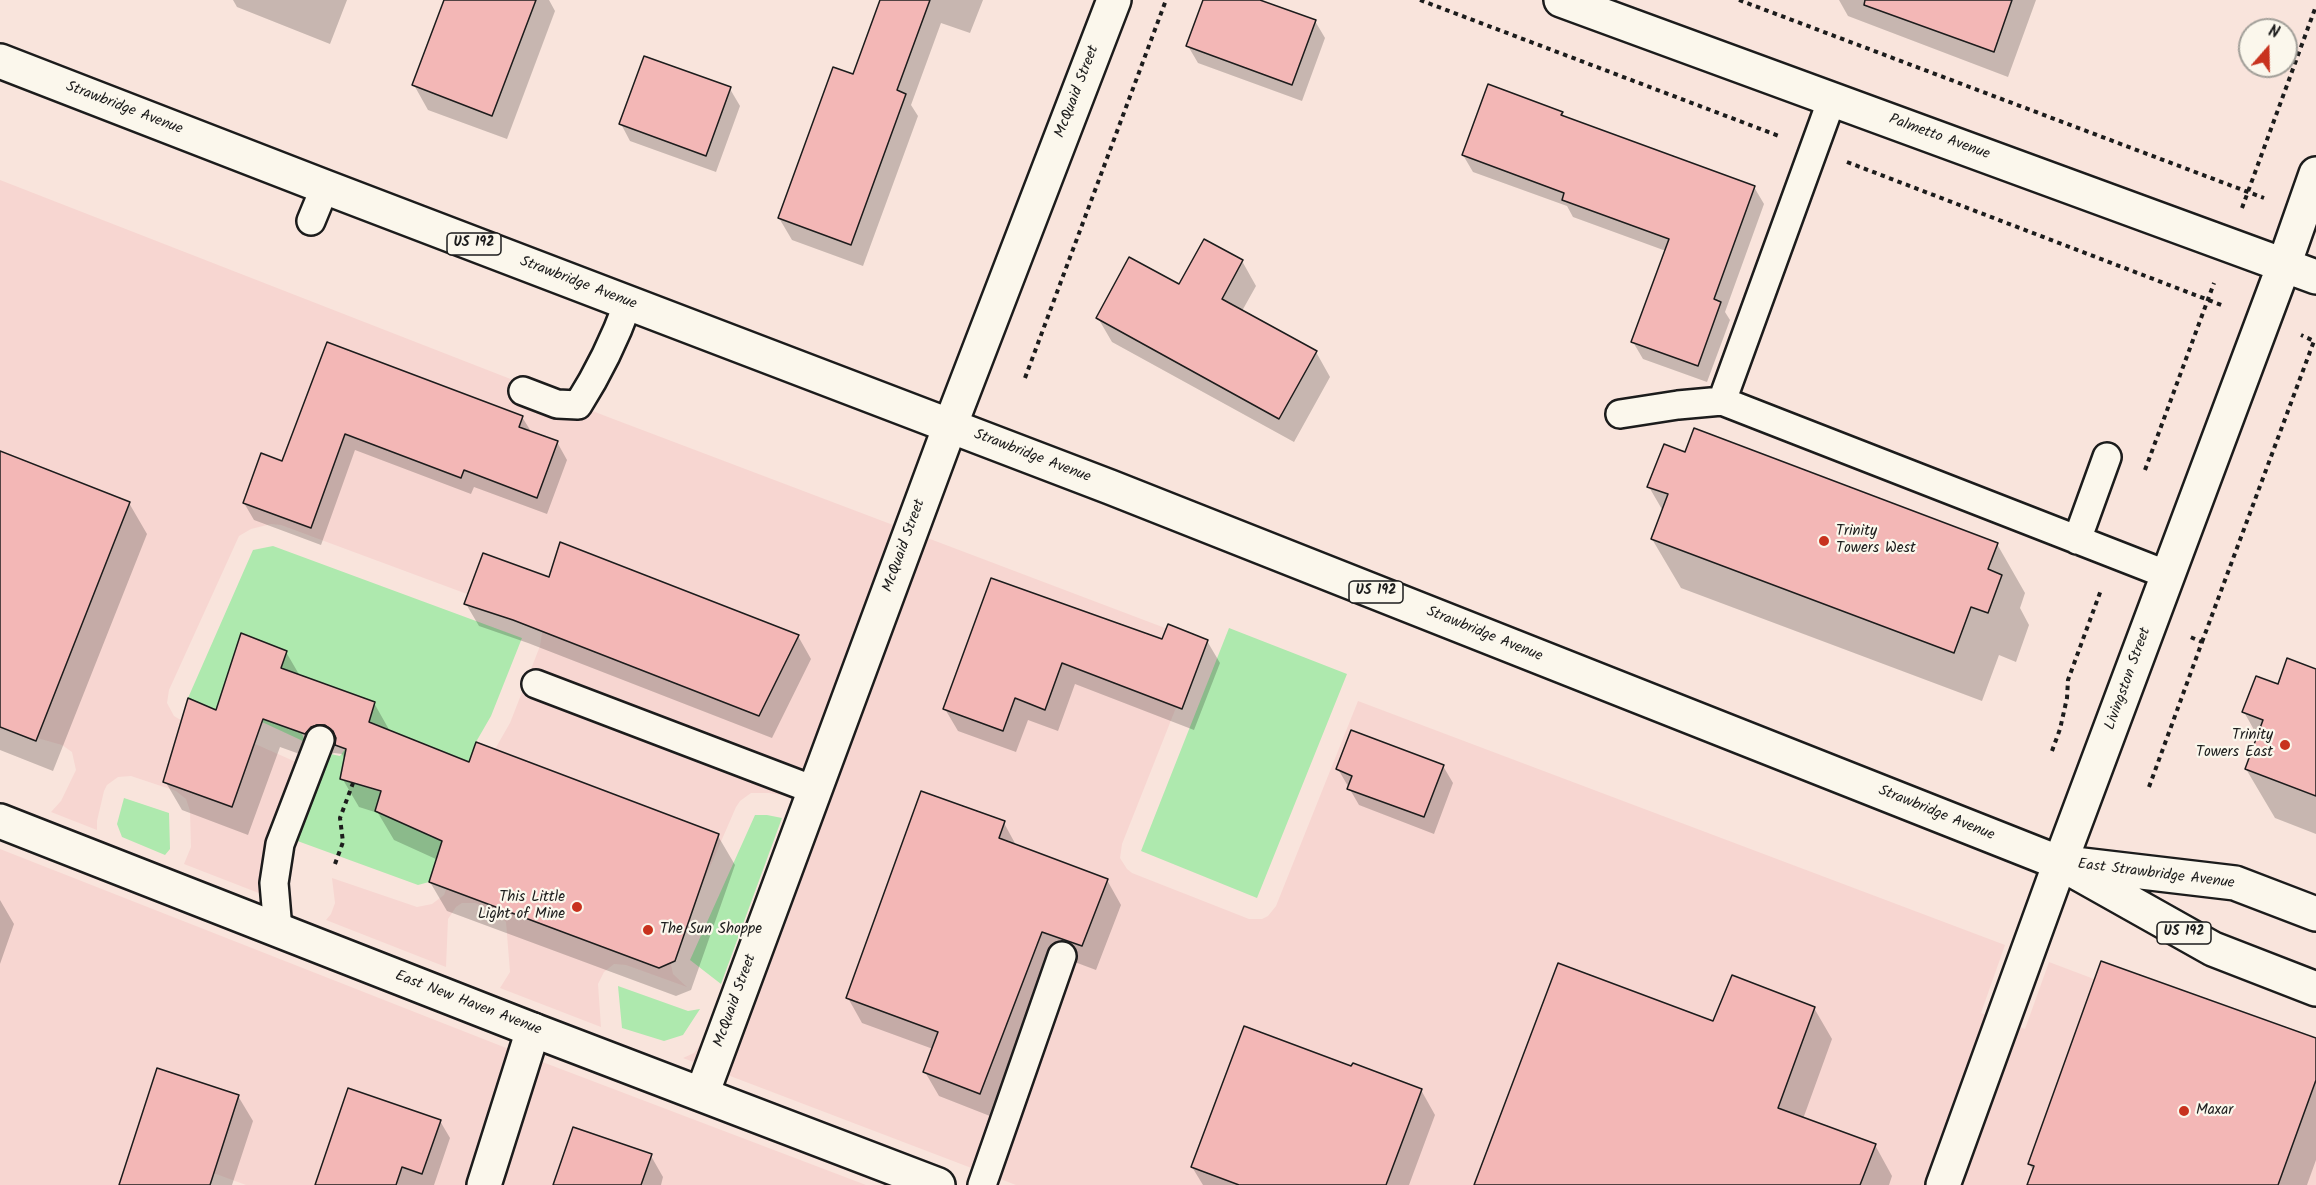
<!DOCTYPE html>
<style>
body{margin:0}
#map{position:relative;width:2316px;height:1185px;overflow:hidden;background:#f9e4dc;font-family:Kalam,sans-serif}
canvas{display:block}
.north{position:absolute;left:2238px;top:18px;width:60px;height:60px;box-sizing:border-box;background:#fbf7ec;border:2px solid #a29f99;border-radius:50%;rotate:20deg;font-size:16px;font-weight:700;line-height:24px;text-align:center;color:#1c1c1c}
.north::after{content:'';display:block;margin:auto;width:21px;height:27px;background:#c8321e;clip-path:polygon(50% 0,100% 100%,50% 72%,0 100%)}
</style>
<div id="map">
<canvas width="2316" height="1185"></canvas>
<div class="north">N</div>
</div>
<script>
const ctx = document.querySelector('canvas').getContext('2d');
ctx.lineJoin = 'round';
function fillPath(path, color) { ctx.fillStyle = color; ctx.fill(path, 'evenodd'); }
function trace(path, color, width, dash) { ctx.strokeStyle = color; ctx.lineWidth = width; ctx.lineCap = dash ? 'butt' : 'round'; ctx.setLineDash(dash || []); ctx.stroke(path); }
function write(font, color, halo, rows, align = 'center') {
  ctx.font = font + ' Kalam,sans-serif'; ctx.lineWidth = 4.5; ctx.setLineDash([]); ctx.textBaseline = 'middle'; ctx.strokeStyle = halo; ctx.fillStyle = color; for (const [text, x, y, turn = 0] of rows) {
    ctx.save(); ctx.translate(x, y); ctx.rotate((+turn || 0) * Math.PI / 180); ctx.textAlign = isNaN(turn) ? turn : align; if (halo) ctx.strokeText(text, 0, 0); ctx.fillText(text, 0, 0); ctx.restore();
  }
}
const built = new Path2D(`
 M0 180 608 417 1202 642 1122 844 1120 858 1127 869 1132 873 1249 919H1262L1268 916 1276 906 1358 701 2005 945 1981 1013 2025 1029 2049 962 2316 1063V1185H1016L683 1058 694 1053 716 1023 798 804 788 796 769 793H751L740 801 736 807 670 959 673 974 687 987 626 965 614 964 604 972 598 984 601 1027 500 988 510 972 506 922 495 911 475 903H462L456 907 448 919 446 967 326 920 331 914 335 903 332 878 417 907 432 904 444 895 494 751 510 723 540 646 542 632 535 621 529 617 281 525 271 524 251 529 239 536 169 690 167 703 174 716 179 719 207 731 253 743 296 762 273 826 269 897 184 864 191 847 190 811 186 799 176 791 131 776 118 777 107 785 104 791 97 821V830L51 812 61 801 76 770 72 752 62 745 5 729 0 730Z
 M0 849 524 1055 866 1185H246L156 1152 144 1185H0Z`);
const green = new Path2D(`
 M273 546 522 638 491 716 476 742 429 882 418 885 292 839 321 752 340 756 346 748 353 783 381 792 455 756 369 722 375 702 321 682 302 733 305 742 262 722 287 651 241 633 216 710 188 698 253 550Z
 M1229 628 1347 674 1257 898 1141 851Z
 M124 798 169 813 170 849 165 855 122 837 117 824Z
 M755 815H767L782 818 721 984 690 960Z
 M618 986 688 1011 700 1009 683 1035 664 1041 622 1028Z`);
const shadow = new Path2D(`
 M233 0H347L330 44 237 7Z
 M446 0H549L555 11 507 139 428 110 414 85Z
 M882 0H983L970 33 941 23 911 105 918 116 863 266 792 240 779 218 854 76Z
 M1204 0H1256L1315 21 1325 38 1302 101 1198 63 1188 46Z
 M1839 0H2036L2008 77 1848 16Z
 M730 89 740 106 716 172 630 141 621 124Z
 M1562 113 1565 118 1754 187 1764 204 1725 312 1730 320 1707 382 1643 359 1633 342 1666 251 1573 217 1567 206 1473 172 1463 155Z
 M1242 261 1256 286 1242 311 1316 352 1330 377 1294 442 1112 342 1098 318Z
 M328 344 522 417 532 433 557 442 567 460 547 514 474 487 471 494 355 450 321 545 254 520 244 503 283 463Z
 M0 453 129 503 147 534 53 771 0 750Z
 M1649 487 1997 544 2025 593 2020 608 2029 625 2016 662 1999 655 1982 701 1681 588 1652 539 1663 511Z
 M550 579 798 636 811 659 772 738 528 643 479 626 466 604Z
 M992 580 1163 641H1207L1220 663 1194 730 1075 684 1058 731 1028 720 1016 752 958 731 945 709Z
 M286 652 300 676 374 703 391 733 470 764 718 836 735 865 691 990 676 996 447 911 430 882 438 860 394 840 378 813 359 807 342 778 345 760 342 754 334 753 326 757 322 762 280 747 248 835 182 810 165 781 217 712Z
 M2316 671V834L2275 818 2246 769 2258 737 2244 712 2279 686Z
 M1443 766 1453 783 1434 834 1359 805 1338 769Z
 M1004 823 1017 847 1107 880 1121 905 1096 970 1056 955 995 1118 939 1096 925 1072 933 1049 862 1023 848 998Z
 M0 900 14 924 0 964Z
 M1814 1008 1832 1039 1803 1119 1875 1145 1892 1176 1889 1185H1476L1714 1023Z
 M2316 1040V1160L2307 1185H2035L2034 1171 2029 1164Z
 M1352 1068 1421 1090 1435 1115 1409 1185H1203L1192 1167Z
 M238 1096 253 1121 232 1185H121Z
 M440 1121 450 1138 434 1185H317Z
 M651 1156 663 1177 661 1185H554Z`);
const building = new Path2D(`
 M444 0H536L492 116 412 85Z
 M880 0H930L897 90 906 94 851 245 778 218 833 67 853 74Z
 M1203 0H1260L1316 20 1292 85 1186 46Z
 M1865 0H2012L1994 52 1864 5Z
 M644 56 731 87 706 156 619 124Z
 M1488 84 1563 112 1561 115 1755 186 1714 299 1721 302 1698 366 1631 342 1669 239 1562 200 1564 193 1462 155Z
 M1204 239 1243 260 1222 299 1317 351 1279 419 1096 318 1129 257 1179 284Z
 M327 342 523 416 519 427 558 441 537 498 464 470 461 478 345 434 311 528 243 503 261 453 282 461Z
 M1694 428 1998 543 1988 569 2002 575 1988 613 1971 607 1954 653 1651 539 1668 494 1647 487 1664 444 1685 452Z
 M0 451 130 502 36 741 0 727Z
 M560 542 799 635 759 716 513 620 464 604 483 553 549 577Z
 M991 578 1162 639 1168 624 1208 640 1182 709 1062 663 1045 710 1015 698 1003 731 943 709Z
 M241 633 287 651 281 668 375 702 369 722 469 762 476 742 719 834 675 961 659 968 429 882 442 841 375 811 381 791 340 779 346 749 335 745 336 738 333 731 325 725H317L311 727 305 734 263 719 232 807 163 782 188 698 216 710Z
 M2287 658 2316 669V796L2245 769 2263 720 2242 712 2256 676 2278 684Z
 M1351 730 1444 765 1424 817 1347 789 1352 776 1336 769Z
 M921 791 1005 821 999 838 1108 879 1082 946 1042 932 980 1094 923 1072 938 1032 846 998Z
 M2101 961 2316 1038V1080L2278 1185H2027L2034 1166 2028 1164Z
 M1558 963 1713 1021 1732 975 1815 1007 1778 1108 1876 1144 1860 1185H1474Z
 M1244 1026 1351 1066 1353 1063 1422 1089 1386 1185H1239L1191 1167Z
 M157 1068 239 1095 210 1185H119Z
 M348 1088 441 1120 422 1174 402 1167 396 1185H315Z
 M573 1127 652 1154 641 1185H553Z`);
const path = new Path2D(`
 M1420 0 1779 136
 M1739 0 2264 198
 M1847 162 2224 306
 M2242 208 2316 6
 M1025 378 1166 0
 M2145 470 2214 283
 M2202 642 2314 341 2301 335
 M2052 751 2060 729 2067 698 2068 680 2101 590
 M2149 787 2202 642 2188 636
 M335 864 343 842 340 818 353 783`);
const lane = new Path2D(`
 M311 221 325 187
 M523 391 557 404 578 405C599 372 615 339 628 303
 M1722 401 2168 575
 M1620 414 1678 405 1722 401 1832 99
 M2077 540 2107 457
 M536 684 814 790
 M278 930 274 883 280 844 320 740
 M982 1185 1062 956`);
const street = new Path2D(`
 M1561 0 2316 277
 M702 1094 950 426 1114 0
 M484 1185 533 1030
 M1943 1185 2060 863 2284 265 2316 174`);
const secondary = new Path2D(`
 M0 821 533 1030 938 1185`);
const primary = new Path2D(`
 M0 61 325 187 1110 487 2060 863 2213 949 2316 989
 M2074 864 2235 883 2316 914`);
const markers = [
 [1824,541,6,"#c8321e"],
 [2285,745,6,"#c8321e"],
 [577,907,6,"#c8321e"],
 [648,930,6,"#c8321e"],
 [2184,1111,6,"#c8321e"]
];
const shields = [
 [474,244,54],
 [1376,592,54],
 [2184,933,54]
];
const shieldNames = [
 ["US 192",474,244],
 ["US 192",1376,592],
 ["US 192",2184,933]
];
const streetNames = [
 ["McQuaid Street",1078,92,-69],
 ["Strawbridge Avenue",124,109,21],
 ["Palmetto Avenue",1939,138,20],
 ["Strawbridge Avenue",578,284,21],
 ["Strawbridge Avenue",1032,457,21],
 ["McQuaid Street",905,546,-70],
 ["Strawbridge Avenue",1484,635,22],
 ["Livingston Street",2129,679,-70],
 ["Strawbridge Avenue",1936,814,22],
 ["East Strawbridge Avenue",2156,875,7],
 ["McQuaid Street",736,1001,-70],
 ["East New Haven Avenue",468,1004,21]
];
const poiNames = [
 ["Trinity",1836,532],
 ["Towers West",1836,549],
 ["Trinity",2273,736,"right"],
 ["Towers East",2273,753,"right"],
 ["This Little",565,898,"right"],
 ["Light of Mine",565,915,"right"],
 ["The Sun Shoppe",660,930],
 ["Maxar",2196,1111]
];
fillPath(built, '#f7d6d1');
fillPath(green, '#aee9ae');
fillPath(shadow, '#0003');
fillPath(building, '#f3b7b6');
trace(building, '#1c1c1c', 1.5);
trace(lane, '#1c1c1c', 32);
trace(street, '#1c1c1c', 38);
trace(secondary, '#1c1c1c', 38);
trace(primary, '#1c1c1c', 38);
trace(path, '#1c1c1c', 4, [4.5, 4.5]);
trace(lane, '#fbf7ec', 27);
trace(street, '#fbf7ec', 33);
trace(secondary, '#fbf7ec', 33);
trace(primary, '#fbf7ec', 33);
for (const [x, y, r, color] of markers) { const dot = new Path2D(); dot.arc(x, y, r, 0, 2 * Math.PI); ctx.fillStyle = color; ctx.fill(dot); trace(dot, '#fbf7ec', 2); }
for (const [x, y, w] of shields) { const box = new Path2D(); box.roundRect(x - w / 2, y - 11, w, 22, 4.5); ctx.fillStyle = '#fbf7ec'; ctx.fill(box); trace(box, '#1c1c1c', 1.5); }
write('bold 14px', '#1c1c1c', null, shieldNames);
write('15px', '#1c1c1c', '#fbf7ec', streetNames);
write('15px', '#1c1c1c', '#fbf7ec', poiNames, 'left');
</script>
